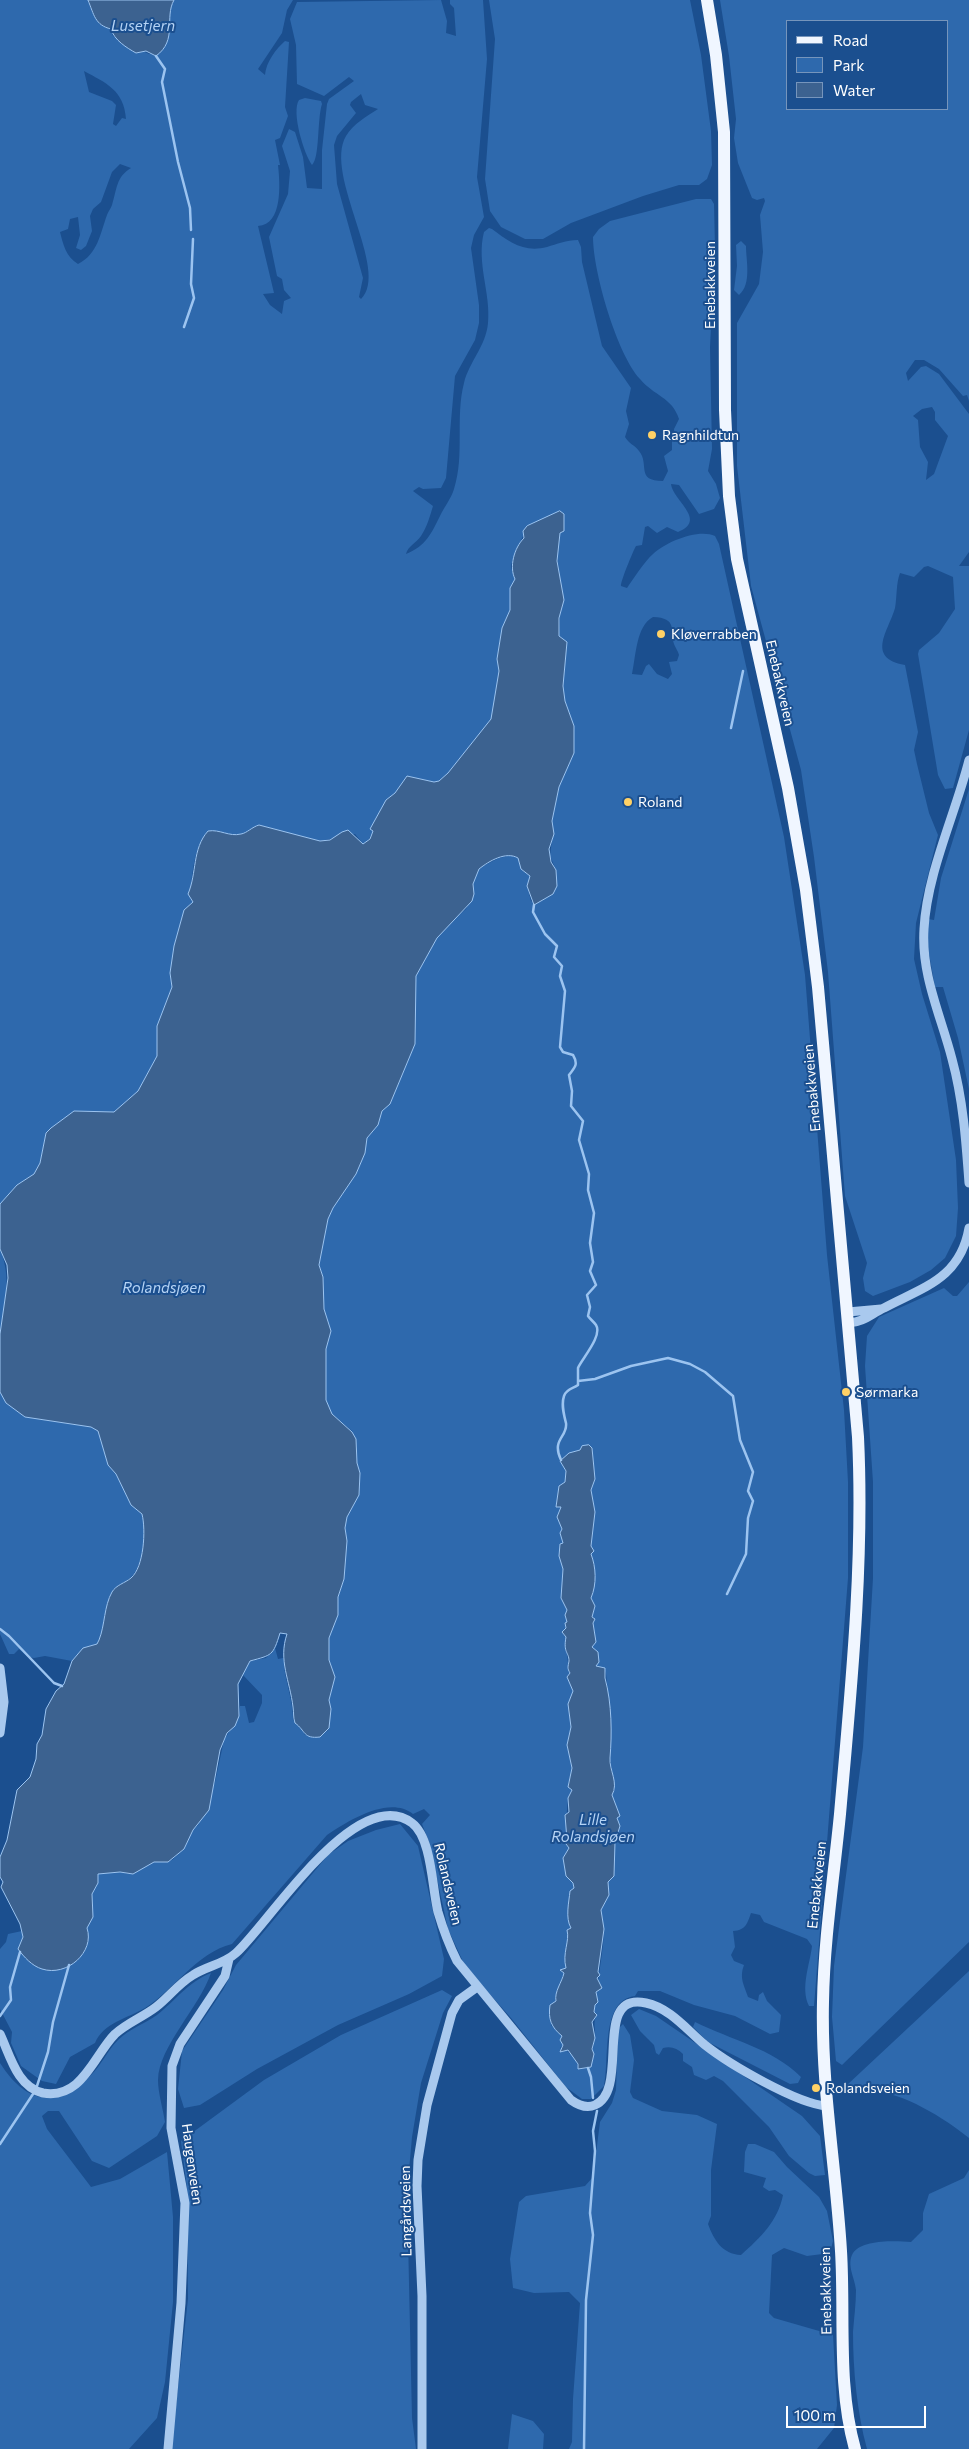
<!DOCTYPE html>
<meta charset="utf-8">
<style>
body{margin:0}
#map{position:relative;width:969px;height:2449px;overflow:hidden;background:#1b4f8f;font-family:Commissioner,sans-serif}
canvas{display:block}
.legend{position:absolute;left:786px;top:20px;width:162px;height:90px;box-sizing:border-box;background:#1b4f8f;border:1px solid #7695bc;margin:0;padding:6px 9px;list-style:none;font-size:15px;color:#fff}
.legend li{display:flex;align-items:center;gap:10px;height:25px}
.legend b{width:25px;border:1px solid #7695bc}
.scale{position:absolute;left:786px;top:2406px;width:140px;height:22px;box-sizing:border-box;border:2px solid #fff;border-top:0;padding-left:6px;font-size:15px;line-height:18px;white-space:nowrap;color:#fff;-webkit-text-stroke:4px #1b4f8f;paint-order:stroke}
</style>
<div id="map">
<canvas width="969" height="2449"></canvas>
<ul class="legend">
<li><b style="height:6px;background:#f0f6ff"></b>Road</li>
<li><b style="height:14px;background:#2e69ad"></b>Park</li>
<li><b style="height:14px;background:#3c6290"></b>Water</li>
</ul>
<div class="scale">100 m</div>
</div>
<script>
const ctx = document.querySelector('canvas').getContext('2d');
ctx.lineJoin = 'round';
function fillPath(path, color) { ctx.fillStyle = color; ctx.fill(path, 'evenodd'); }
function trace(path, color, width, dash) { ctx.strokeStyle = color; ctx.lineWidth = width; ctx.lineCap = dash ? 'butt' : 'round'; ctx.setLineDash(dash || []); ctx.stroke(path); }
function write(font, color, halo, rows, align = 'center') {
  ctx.font = font + ' Commissioner,sans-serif'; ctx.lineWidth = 4; ctx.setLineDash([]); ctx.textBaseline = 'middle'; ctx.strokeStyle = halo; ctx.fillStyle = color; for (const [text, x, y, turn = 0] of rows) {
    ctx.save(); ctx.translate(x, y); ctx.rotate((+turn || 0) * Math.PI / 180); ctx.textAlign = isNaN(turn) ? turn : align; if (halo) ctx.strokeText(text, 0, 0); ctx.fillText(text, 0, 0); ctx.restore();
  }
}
const green = new Path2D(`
 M0 0H88L92 12 111 30 113 36 149 54H159C177 34 164 18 174 0H293L287 10 282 33 258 69 265 75C266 62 276 49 285 41L289 42 285 107 288 116 280 138 275 140 280 165H278C280 183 283 225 258 226L274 293 263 294 270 305 282 314 284 301 291 298 284 290 282 279 277 276 269 237 288 194 290 171 282 146 289 129 295 132 303 157 307 188 322 189V150L327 104 329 99 354 81 349 77 324 96 297 84 296 45 290 19 297 2 441 0 447 21 446 33 456 36 454 8 450 4V0H483L487 59 477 177 484 217 474 235 471 248 479 305V323L475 340 455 376 446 478 441 488 423 489 419 487 413 491 433 506C430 516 427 527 421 536 416 543 408 546 406 554 426 546 431 534 440 516 444 507 451 499 454 489 465 455 455 417 464 383 469 362 486 346 488 323 491 293 476 263 484 232L489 228 492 229C509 242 524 253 547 247 557 244 566 240 578 240L581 247 582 262 602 346 631 388 626 411 629 424 625 437C629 444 635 445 639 451 650 464 635 481 663 481L668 471 664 456 672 450V441L675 440 674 429 679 419C672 397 654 396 640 379 617 354 593 272 593 237L599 229 610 221 696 199H711L714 204 715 247 710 347 712 449 708 471 716 484 720 498 714 509 699 514 679 485 671 484C673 501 708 520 678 532L667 527 657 533 648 526 645 527 642 545 636 546C633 551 620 583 621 586L627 588C633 579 645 561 653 554 665 542 699 528 715 536L719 544 784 837 805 975 827 1255 844 1410 848 1482V1578L814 2006H809C800 1988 810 1964 812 1946L807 1939 764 1922 760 1915 751 1913C747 1924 746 1930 733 1931L735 1947 731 1955 734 1961 744 1965C739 1978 744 1985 748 1997L758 2001 759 1995 763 1992 767 2001 781 2015 779 2032 770 2034 735 2016 694 2005 660 1991H638L635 1996C600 2000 610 2060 604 2086L591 2099H582L566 2087 511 2018 465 1966 448 1929 429 1842 422 1824 430 1815 424 1809 413 1814C389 1795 348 1821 327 1835L232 1944C196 1953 174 1990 145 2008 128 2018 103 2023 95 2043L70 2057 56 2084 42 2081 21 2066 11 2043 12 2032 0 2009V1949L6 1942 8 1934 22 1931 23 1939 20 1944C22 1949 25 1957 29 1961 51 1983 99 1959 86 1928 94 1917 93 1906 92 1894L97 1886 98 1873 120 1872 129 1874 154 1862 172 1860 184 1849 193 1830 198 1825 215 1782 224 1740 239 1716 240 1706H245L249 1723 254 1722 262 1703V1695L242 1674 250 1661 266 1658 275 1648 278 1659 283 1658C285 1663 284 1667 285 1673 288 1689 293 1703 293 1720L301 1727 305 1735H321L328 1730 331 1709 329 1700 335 1677 329 1660V1638L338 1615V1597L344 1579 347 1541 345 1528 347 1517 359 1495 360 1473 357 1463V1447L352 1431 332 1414 326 1400V1349L331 1331 324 1309 323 1277 319 1265 328 1219 333 1208 356 1174 365 1153 367 1138 375 1129 382 1111 390 1104 415 1044 416 976 437 938 446 926 466 909 474 894 473 884 479 868 499 858 513 855 520 860 523 871 530 876 528 889 531 901 536 904 548 897 557 880 556 870 550 856 553 830 552 821 559 787 574 753V726L565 701 563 686 567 642 559 636 561 590 557 554 560 533 564 525V514L560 511 527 526C525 533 511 562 511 567 512 571 514 575 515 579L510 588V610L502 628 497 659 499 671 491 719 448 773 439 781 434 782 407 776 395 793 386 800 371 829 373 831 369 839 363 844 355 834 320 841 259 825C252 827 247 833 241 834 229 837 219 829 208 831 193 849 192 876 190 898L193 902 184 910 174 946 170 973 172 987 157 1026V1056L138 1091 114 1112 75 1111 51 1128 46 1133 40 1163 34 1174 17 1185 0 1204ZM84 71C106 83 124 90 126 119L122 118 116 126 113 124 116 105 112 101 89 92ZM361 94 365 105 378 109C367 116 353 124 346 136 323 175 391 271 361 299L359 297 363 278 337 184 334 145 337 136 356 113 350 105 351 102ZM120 164 131 168C116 177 117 189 112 205 111 208 108 212 107 215 100 234 98 254 78 264 66 257 63 244 60 232L68 229 70 219 78 217 80 235 76 248 81 250 86 246 92 231 90 216 93 209 101 202 112 172ZM653 617C678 618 670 630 674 644 676 649 678 651 679 655L677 661 669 662 672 674 668 679 657 674 649 664 646 666 642 675 632 674C636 656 636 626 653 617ZM585 1447 592 1448 595 1479 591 1490 595 1512 591 1547 593 1549 591 1554C596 1567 597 1584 591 1598L595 1606 592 1616 595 1619 593 1624 596 1642 592 1647 598 1652 596 1666 604 1668 606 1674 611 1721 610 1759 615 1789 612 1795 619 1813 616 1818 620 1826 615 1842 614 1876 608 1882 609 1895 601 1910 604 1929 603 1945 595 2005 594 2013 597 2014C592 2024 596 2027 595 2037 594 2045 592 2049 593 2057L588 2068 578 2069C578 2059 569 2050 560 2048L563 2045 562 2036 551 2025V2004H555V1997L564 1973 561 1971 566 1968C563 1953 569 1942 568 1929L571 1928C567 1916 569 1903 570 1891L574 1888 573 1883 566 1876 563 1858 569 1848 563 1841 567 1840C568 1829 564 1800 572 1790L568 1785 572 1768 567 1745 571 1728 569 1711 573 1691 567 1677 570 1673C567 1662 567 1649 566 1637L563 1634 567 1622 565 1615 567 1610 561 1598 563 1569 559 1552 560 1544 563 1543 560 1533 562 1529 558 1518 562 1507 557 1501 565 1482 566 1472 560 1461Z
 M489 0H690L701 55 711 131 712 165 707 179 699 185H679L643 196 571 223 543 239H525L501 227 490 211 485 179 495 39Z
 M720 0H969V401L967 395 963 396 939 369 924 360H915L906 373 908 381 921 367 926 366 939 374 969 414V552L959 566H969V730L953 788 945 789 938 775 918 654 919 650 939 633 955 609 953 577 928 566 924 567 914 577 900 573C896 583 897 597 895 608 889 630 865 658 905 665L918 732 914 750 917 764 929 813 938 835 916 923 914 959 922 994 940 1052 956 1160 958 1208 956 1236 945 1258 931 1270 910 1282 873 1296 865 1291 863 1278 867 1263 845 1196 828 972 814 857 801 770 751 586 737 466V323L759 284 763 252 760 215 765 201 764 198 757 200 752 198 738 163 734 138 736 119 729 56ZM788 21H948V109H788ZM932 407 935 412V420L948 436 934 474 926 480 928 462 920 447 918 420 913 416 922 409Z
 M305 98 321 101 322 104C317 119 320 158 312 165 304 154 291 112 299 100Z
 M741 241 746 246C746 261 752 284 739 295L734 290 737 266 736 245Z
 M969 789V1089L958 1038 943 987H935L928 948V919L934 920 941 878Z
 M0 1249C12 1279 5 1303 0 1334Z
 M969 1282V1942L842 2065 836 2061 832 2017 834 1966 863 1747 873 1578V1482L865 1366 867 1336 879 1317 944 1288 953 1296H957Z
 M0 1392 6 1403 25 1417 91 1427 98 1431 108 1465 116 1474 131 1505 142 1514C146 1530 144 1567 130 1578 125 1583 116 1585 112 1592 104 1606 105 1625 99 1640L97 1644 83 1648 72 1661 45 1656 34 1658 28 1657 19 1649 14 1654H9L0 1634Z
 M400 1824 418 1846 444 1959 442 1976 409 1994 338 2025 257 2069 200 2105 184 2108 178 2089 182 2051 223 1990 236 1965 328 1855 348 1841 376 1830Z
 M969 1971V2138C944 2118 903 2092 871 2091 863 2090 855 2093 847 2094V2085Z
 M211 1973C199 2008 159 2046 158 2080 158 2093 163 2109 165 2122L157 2136 109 2168 92 2161 59 2111H48L42 2116 47 2129 91 2187 120 2179 167 2152 173 2217V2302L165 2382 157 2418 129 2449H0V2063C25 2102 55 2111 90 2076 101 2066 107 2051 118 2040 129 2029 144 2024 157 2015 176 2000 188 1982 211 1973Z
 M442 1990 452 1996 443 2013 421 2083 412 2137 407 2193 412 2418 416 2449H171L188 2299 187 2188 181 2141 264 2080 341 2035Z
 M639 2009 656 2016 802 2116 820 2136 825 2175 815 2176 809 2173 789 2156 769 2127 723 2081 714 2076 706 2080 694 2075 692 2067 683 2061V2054C677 2048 671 2046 663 2048L659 2055 656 2053 654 2045 640 2031 631 2015Z
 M695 2022C731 2040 772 2048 801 2077L798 2083 790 2084 708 2042 693 2027Z
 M623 2024 630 2035 634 2060 630 2092 633 2098 662 2111 697 2115 717 2124 711 2170V2216L708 2224C714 2240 722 2254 741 2255 760 2238 778 2221 783 2195L775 2190 769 2191 763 2187 766 2178 744 2172 745 2152 748 2144H755L774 2152 787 2167 819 2197 827 2211 833 2241 830 2253 807 2256 784 2248 772 2255 769 2313 774 2318 833 2335 837 2405 834 2428 817 2449H569L572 2442 573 2399 580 2303 569 2292 534 2293 513 2288 510 2259 519 2202 526 2196 585 2186 593 2177 600 2122 612 2103 616 2090 618 2029Z
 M969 2170V2449H867C857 2412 853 2370 853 2332 854 2318 856 2304 856 2290 855 2278 846 2265 853 2253 863 2239 896 2241 911 2242L923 2230V2213L929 2194 964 2178Z
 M512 2414 533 2421 544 2434 543 2449H508Z`);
const water = new Path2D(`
 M88 0H174C164 18 178 40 156 56L146 51 136 53C127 48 114 40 111 29 95 25 94 15 88 0Z
 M560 511 564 514V531L560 533 557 561 564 600 559 618V636L567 642 563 686 565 701 574 726V753L559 787 552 821 554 834 549 849 551 862 556 870 557 886 553 894 534 905 527 886 530 876 521 869 518 858C506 851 489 861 479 869L473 884 474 894 472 901 437 938 416 976 415 1044 390 1104 382 1111 378 1125 367 1138 365 1153 356 1174 333 1208 328 1219 319 1265 323 1277 324 1309 331 1331 326 1349V1400L332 1414 352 1432 356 1439 357 1463 360 1473 359 1495 347 1517 345 1528 347 1541 344 1579 338 1597V1615L329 1638V1660L335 1677 329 1700 331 1709 329 1728 320 1737C303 1739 306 1731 295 1723 293 1717 294 1713 293 1707 290 1681 278 1660 287 1634L280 1633C273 1656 272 1655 250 1661L238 1684 239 1716 235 1726 227 1733 220 1750 209 1810 193 1830 184 1849 168 1862H154L133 1874 120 1872 98 1874V1883L92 1894 93 1917 87 1928C95 1952 67 1977 42 1969 32 1966 24 1957 18 1949L23 1937 20 1924 1 1887 3 1882 0 1877V1857L7 1840 17 1790 30 1777 36 1759 37 1744 42 1735 46 1709 56 1691 64 1684 72 1661 83 1648 97 1644 99 1640C105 1625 104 1606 112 1592 116 1585 125 1583 131 1578 144 1567 146 1530 142 1514L131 1505 116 1474 108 1465 98 1431 91 1427 25 1417 6 1403 0 1392V1334L8 1278 7 1265 0 1249V1204L17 1185 34 1174 40 1163 46 1133 51 1128 74 1111 114 1112 138 1091 157 1056V1026L172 987 170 973 174 946 184 910 193 902 188 894C197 873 192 849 208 831 220 829 229 837 241 834 247 833 252 827 259 825L320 841 330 840 342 832 348 830 363 844 370 839 373 831 370 829 386 800 395 793 407 776 434 782 439 781 448 773 491 719 499 671 497 659 502 628 510 610V588L515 579C509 567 514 548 524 538L523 531 527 526Z
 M589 1445 592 1448 595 1479 591 1490 595 1512 591 1546 594 1551 591 1554C596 1567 597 1584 591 1598L595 1606 592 1617 595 1619 593 1623 596 1642 592 1647 598 1652 599 1662 596 1666 605 1668V1678C612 1704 612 1734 610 1758 609 1770 619 1783 612 1795L620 1816 617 1818 620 1826 615 1842 614 1876 608 1882 609 1895 601 1910 604 1929 598 1972 600 1975 597 1978 602 1988 596 1992 598 2002 595 2005 594 2012 597 2015 592 2022 595 2038 592 2049 594 2054 591 2067 578 2069V2064L568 2050 560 2052 563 2045 560 2040 562 2036C551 2027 548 2019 550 2005L556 2001C554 1992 562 1982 564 1973L560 1970 566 1968C562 1953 570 1941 567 1930L571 1928C565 1918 569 1902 570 1891L574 1888 573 1883 566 1876 563 1858 569 1848 563 1840H567L565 1815 569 1812 568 1798 572 1790 568 1787 572 1768 567 1745 571 1727 568 1704 573 1691 567 1677 570 1673C567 1668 568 1667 569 1661 569 1652 563 1653 566 1637L562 1632 566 1628 565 1623 567 1622 565 1615 567 1610 561 1598 563 1569 559 1556 560 1544 563 1543 560 1533 562 1529 557 1517 561 1507H556L559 1486 565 1482 566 1471 560 1461 569 1453 580 1450 582 1446Z`);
const stream = new Path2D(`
 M156 56 165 69 162 82 178 162 190 208 191 230
 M184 327 194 298 191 284 193 239
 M731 728 743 671
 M534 905 533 912 545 934 557 946 554 957 562 966 560 976 565 991 560 1047 563 1052 573 1055C579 1065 574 1068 569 1075L572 1091 571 1106 583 1121 579 1140 589 1174 588 1190 594 1213 590 1243 593 1262 590 1271 596 1285 587 1295 590 1307 588 1316C590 1319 594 1322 596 1325 603 1336 581 1360 578 1368V1385C573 1389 567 1388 564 1396 561 1405 564 1415 566 1423 568 1437 551 1439 561 1460
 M578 1381 595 1379 631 1366 668 1358 690 1364 705 1372 733 1396 740 1440 753 1472 748 1491 753 1501 748 1518 746 1554 727 1594
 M0 1629 9 1636 54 1683 62 1686
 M0 2016 11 2000 10 1987 20 1952
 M588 2068 591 2077 593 2098
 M37 2086 48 2052 53 2022 69 1965
 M0 2144 33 2094
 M584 2449 586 2300 593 2235 590 2213 595 2151 593 2131 597 2111`);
const minor = new Path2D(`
 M969 760C955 815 927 873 924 929 921 975 941 1016 952 1059 963 1099 966 1141 969 1183
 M848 1312 881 1309
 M849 1323C864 1322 871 1314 884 1308 923 1287 960 1279 969 1228
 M0 1668 4 1702 0 1733
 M0 2034C10 2055 17 2087 43 2093 82 2100 94 2055 115 2034 127 2023 143 2017 156 2007 169 1997 178 1984 193 1975 207 1966 224 1964 236 1953 269 1923 357 1782 412 1823 432 1838 432 1889 438 1912 443 1929 449 1945 457 1961L571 2100C578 2105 586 2109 595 2105 631 2089 591 1991 646 2003 670 2008 687 2030 705 2045 729 2064 797 2104 827 2106
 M168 2449 181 2303 185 2203 171 2128 172 2066 180 2044 225 1976 229 1959
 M422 2449V2296L417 2186 418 2160 427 2105 452 2013 459 2000 477 1987`);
const major = new Path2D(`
 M707 0 716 55 724 132 725 410 729 496 737 559 788 788 806 890 818 987 858 1437C864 1562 851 1689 840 1814 834 1876 824 1939 823 2002 821 2086 836 2168 841 2251 845 2317 837 2385 855 2449`);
const markers = [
 [652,435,5,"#ffd166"],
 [661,634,5,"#ffd166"],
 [628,802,5,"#ffd166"],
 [846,1392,5,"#ffd166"],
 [816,2088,5,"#ffd166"]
];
const streetNames = [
 ["Enebakkveien",710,285,-90],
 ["Enebakkveien",780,683,77],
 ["Enebakkveien",812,1088,-95],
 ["Rolandsveien",448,1884,77],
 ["Enebakkveien",817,1885,-84],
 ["Haugenveien",192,2164,82],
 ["Langårdsveien",406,2211,-91],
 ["Enebakkveien",826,2291,-91]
];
const poiNames = [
 ["Ragnhildtun",662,435],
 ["Kløverrabben",671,634],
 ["Roland",638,802],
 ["Sørmarka",856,1392],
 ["Rolandsveien",826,2088]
];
const waterNames = [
 ["Lusetjern",143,26],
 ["Rolandsjøen",164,1288],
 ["Lille",593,1820],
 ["Rolandsjøen",593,1837]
];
fillPath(green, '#2e69ad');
fillPath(water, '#3c6290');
trace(water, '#9cc4f0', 1);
trace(stream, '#9cc4f0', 2.5);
trace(minor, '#a9c9ee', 9);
trace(major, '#f0f6ff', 12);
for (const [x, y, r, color] of markers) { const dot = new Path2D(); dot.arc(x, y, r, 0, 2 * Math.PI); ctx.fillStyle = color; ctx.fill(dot); trace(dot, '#1b4f8f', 2); }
write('14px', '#fff', '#1b4f8f', streetNames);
write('14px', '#fff', '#1b4f8f', poiNames, 'left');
write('italic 15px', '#b5d3f5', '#1b4f8f', waterNames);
</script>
